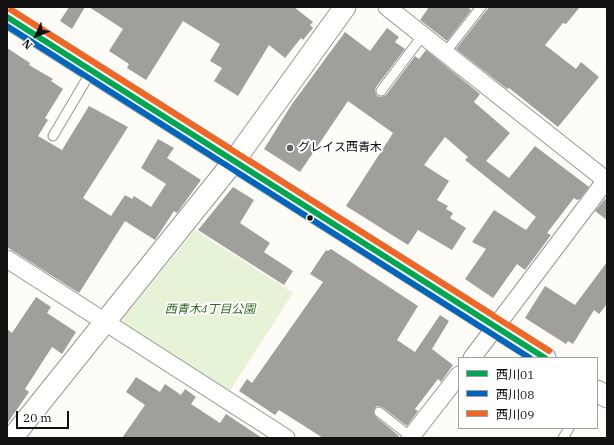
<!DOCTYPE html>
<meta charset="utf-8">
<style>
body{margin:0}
#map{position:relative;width:614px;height:445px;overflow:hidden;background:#fdfcf7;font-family:"IBM Plex Serif","Noto Sans JP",serif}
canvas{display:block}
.frame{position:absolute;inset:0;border:8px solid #111;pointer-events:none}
.legend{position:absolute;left:458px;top:357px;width:140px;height:72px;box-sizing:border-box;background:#fff;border:1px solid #a0a0a0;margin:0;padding:5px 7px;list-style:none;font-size:12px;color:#111}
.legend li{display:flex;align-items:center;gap:8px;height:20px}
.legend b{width:20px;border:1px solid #a0a0a0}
.north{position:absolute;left:16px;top:16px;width:40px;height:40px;-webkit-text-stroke:3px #fff;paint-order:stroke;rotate:226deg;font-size:11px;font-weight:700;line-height:16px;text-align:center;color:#111}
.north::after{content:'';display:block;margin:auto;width:14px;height:18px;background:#111;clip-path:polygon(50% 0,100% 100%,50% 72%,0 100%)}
.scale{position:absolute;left:16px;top:411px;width:53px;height:18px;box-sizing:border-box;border:2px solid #111;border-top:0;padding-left:5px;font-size:12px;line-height:14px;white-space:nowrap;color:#111;-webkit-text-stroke:3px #fff;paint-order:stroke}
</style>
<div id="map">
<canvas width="614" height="445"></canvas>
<div class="frame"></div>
<ul class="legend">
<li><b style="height:5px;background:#00a651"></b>西川01</li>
<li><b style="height:5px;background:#0065bd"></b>西川08</li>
<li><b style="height:5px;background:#f26522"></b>西川09</li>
</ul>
<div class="north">N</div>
<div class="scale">20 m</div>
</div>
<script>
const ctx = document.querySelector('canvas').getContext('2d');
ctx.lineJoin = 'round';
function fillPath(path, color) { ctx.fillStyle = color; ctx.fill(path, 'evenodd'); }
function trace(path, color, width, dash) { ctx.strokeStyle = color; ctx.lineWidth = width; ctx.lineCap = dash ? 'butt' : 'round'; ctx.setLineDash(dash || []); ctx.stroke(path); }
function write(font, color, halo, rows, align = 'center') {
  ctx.font = font + ' "IBM Plex Serif","Noto Sans JP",serif'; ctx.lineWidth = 4; ctx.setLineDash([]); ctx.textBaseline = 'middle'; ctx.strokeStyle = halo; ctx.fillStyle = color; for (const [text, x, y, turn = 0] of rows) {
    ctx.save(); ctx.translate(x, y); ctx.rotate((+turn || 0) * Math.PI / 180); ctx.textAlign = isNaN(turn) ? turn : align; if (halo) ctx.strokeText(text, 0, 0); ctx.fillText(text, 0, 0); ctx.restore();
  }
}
const green = new Path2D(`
 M195 230 293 293 230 391 124 327 123 318Z`);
const building = new Path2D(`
 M69 7H85L72 29 60 21Z
 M89 7H294L313 22 310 25 313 28 303 40 301 38 285 58 269 45 238 96 214 81 222 68 210 61 220 44 183 21 146 80 127 68 129 64 109 51 123 29Z
 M429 7H468L471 10 447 41 420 20Z
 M489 7H580L566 24 563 23 545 45 576 69 581 62 599 77 558 127 509 88 507 89 456 49Z
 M387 28 399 37 395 42 405 49 376 87 375 91 377 96 381 97 386 95 415 56 419 59 426 50 480 94 474 102 510 133 486 161 509 178 535 146 589 187 580 199 577 200 574 198 547 233 551 235 525 270 517 264 493 298 465 279 486 249 472 242 494 210 526 230 536 217 465 160 468 157 445 137 424 165 449 181 437 200 448 206 446 209 453 213 450 218 466 228 452 250 418 230 408 245 346 206 393 133 348 101 300 172 264 149 292 104 345 32 370 51Z
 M7 48 30 63 29 65 53 79 51 81 63 89 45 118 48 120 38 136 62 150 89 106 128 127 83 198 111 216 125 195 132 199 134 196 151 207 166 184 141 168 158 139 174 148 167 158 201 180 177 213 174 211 155 240 125 221 79 293 7 247Z
 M233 187 254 200 240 223 270 243 264 252 293 271 284 285 198 230Z
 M605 199 607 200V220L595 211Z
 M331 249 418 306 397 340 415 352 440 315 449 321 432 349 453 365 441 382 438 379 415 409 418 411 407 426 382 407 377 406 374 409 375 416 399 436 398 438H323L279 410 275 415 239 391 247 379 252 383 323 282 310 274 326 250 328 251Z
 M607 262V304L599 314 594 310 573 344 568 341 566 344 525 318 545 286 575 305Z
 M36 297 51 307 47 313 76 332 62 354 52 347 25 389 29 392 7 424V329L12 333Z
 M136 377 160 392 165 384 181 395 185 389 196 397 191 404 220 423 226 414 262 438H122L145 405 126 392Z`);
const service = new Path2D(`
 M445 53 481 7
 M381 91 423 35
 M53 136 92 70
 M379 412 411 437
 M563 438 569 428`);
const minor = new Path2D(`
 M387 7 607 181
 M7 259 286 438
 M472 358 607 179
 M410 438 459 375`);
const tertiary = new Path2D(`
 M7 17 545 358
 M597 391 607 397
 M12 438 234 161 345 7`);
const bus1 = new Path2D(`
 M7 17 545 358`);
const bus2 = new Path2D(`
 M7 26 530 358`);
const bus3 = new Path2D(`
 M11 10 549 351`);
const markers = [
 [290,148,4,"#646362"],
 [310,218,3.5,"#111"]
];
const poiNames = [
 ["グレイス西青木",298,148]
];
const parkNames = [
 ["西青木4丁目公園",210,310]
];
fillPath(green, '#e7f3d7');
fillPath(building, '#a19f9c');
trace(service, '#979795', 11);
trace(minor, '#979795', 19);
trace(tertiary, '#979795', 23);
trace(service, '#fffffe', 9);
trace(minor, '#fffffe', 17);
trace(tertiary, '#fffffe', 21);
trace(bus1, '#00a651', 6);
trace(bus2, '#0065bd', 6);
trace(bus3, '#f26522', 6);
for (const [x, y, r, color] of markers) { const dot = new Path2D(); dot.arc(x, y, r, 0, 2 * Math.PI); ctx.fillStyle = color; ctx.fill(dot); trace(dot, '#fff', 1.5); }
write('12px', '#111', '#fff', poiNames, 'left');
write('italic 12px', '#2f6b1f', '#fff', parkNames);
</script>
